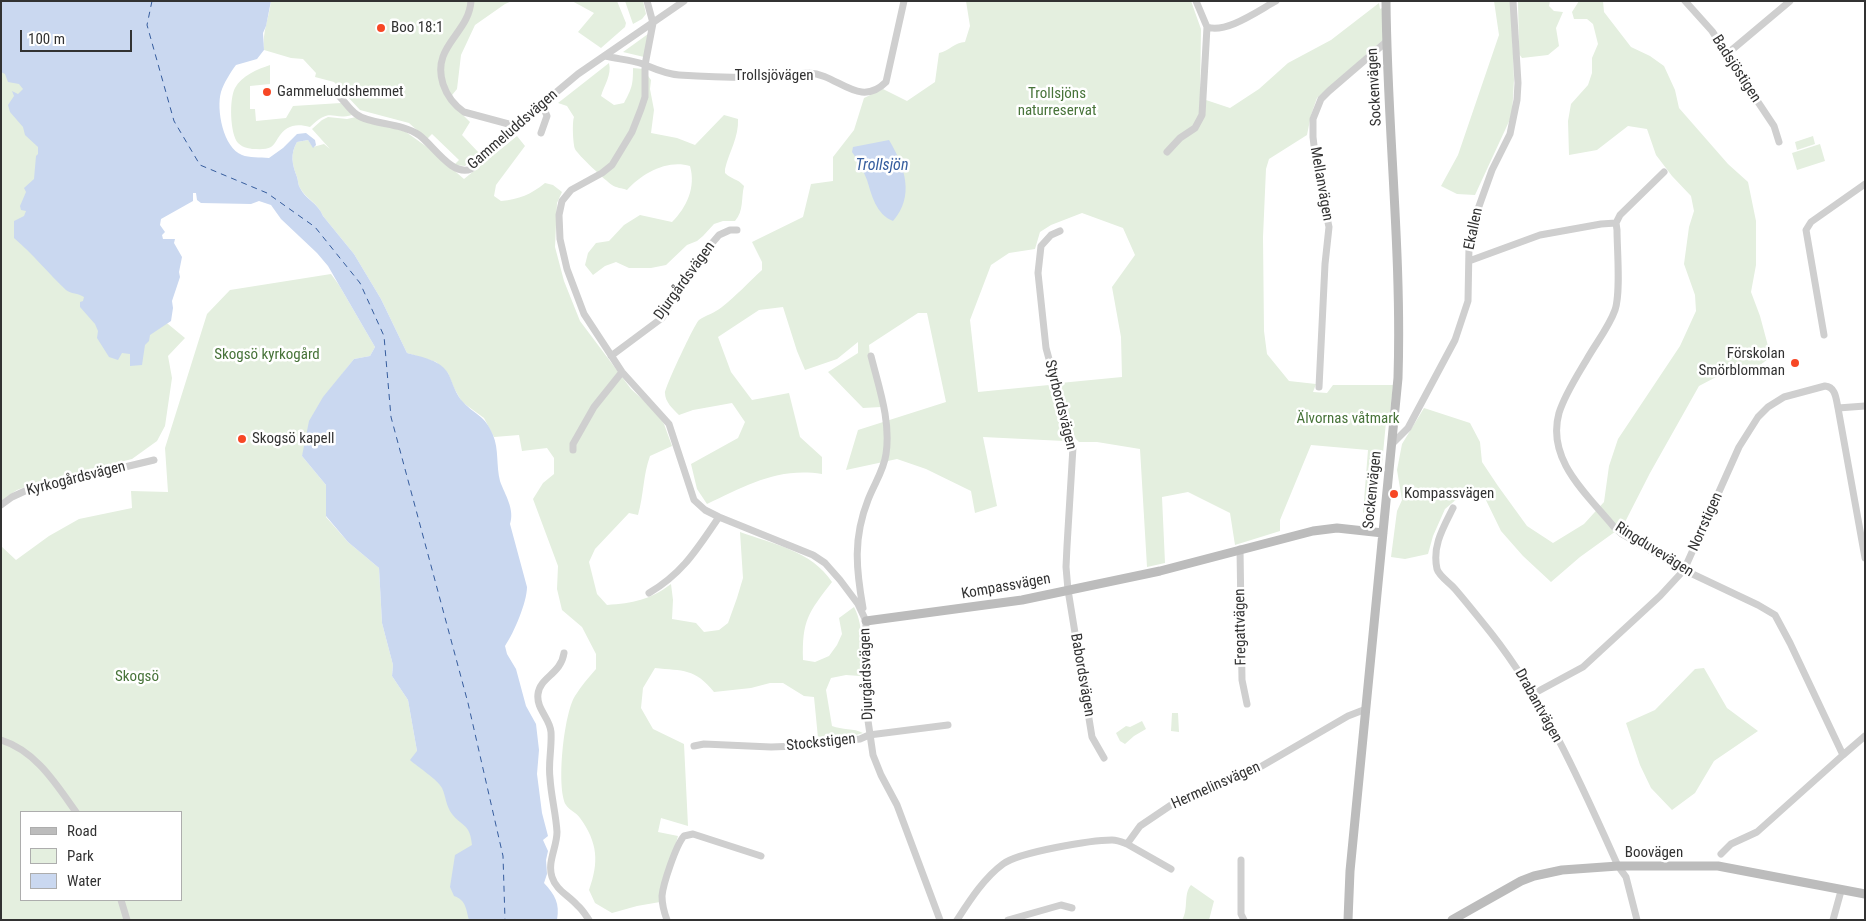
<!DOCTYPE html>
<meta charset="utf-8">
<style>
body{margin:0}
#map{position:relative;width:1866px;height:921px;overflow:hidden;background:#fff;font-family:"Roboto Condensed",sans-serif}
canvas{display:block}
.frame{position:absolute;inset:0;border:2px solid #323232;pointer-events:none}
.legend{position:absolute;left:20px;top:811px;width:162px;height:90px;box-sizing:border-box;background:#fff;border:1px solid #adadad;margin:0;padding:6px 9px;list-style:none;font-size:15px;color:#323232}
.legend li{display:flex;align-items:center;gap:10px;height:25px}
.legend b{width:25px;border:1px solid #adadad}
.scale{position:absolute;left:20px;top:30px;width:112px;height:22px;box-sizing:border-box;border:2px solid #323232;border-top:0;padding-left:6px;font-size:15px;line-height:18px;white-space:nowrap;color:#323232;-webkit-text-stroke:4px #fff;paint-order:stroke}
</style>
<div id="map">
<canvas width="1866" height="921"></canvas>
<div class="frame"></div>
<ul class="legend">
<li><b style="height:6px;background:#bcbcbc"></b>Road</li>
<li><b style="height:14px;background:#e4efdf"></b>Park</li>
<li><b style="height:14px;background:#cad8f0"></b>Water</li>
</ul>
<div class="scale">100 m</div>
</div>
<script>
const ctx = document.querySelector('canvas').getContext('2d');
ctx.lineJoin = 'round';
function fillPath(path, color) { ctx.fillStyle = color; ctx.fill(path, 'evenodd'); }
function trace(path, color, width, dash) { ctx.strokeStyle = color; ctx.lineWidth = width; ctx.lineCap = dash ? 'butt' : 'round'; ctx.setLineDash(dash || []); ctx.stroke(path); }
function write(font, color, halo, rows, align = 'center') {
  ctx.font = font + ' "Roboto Condensed",sans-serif'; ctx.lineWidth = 5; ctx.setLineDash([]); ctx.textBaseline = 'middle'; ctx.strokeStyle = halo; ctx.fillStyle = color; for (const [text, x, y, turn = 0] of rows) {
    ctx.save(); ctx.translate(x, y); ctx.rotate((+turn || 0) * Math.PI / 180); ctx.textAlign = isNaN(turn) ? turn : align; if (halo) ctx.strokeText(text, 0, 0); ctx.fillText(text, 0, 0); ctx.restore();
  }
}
const green = new Path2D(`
 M1 1 134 296 185 338 168 356 172 378 165 426 157 441 132 459 33 484 17 490 1 501Z
 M271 1H512L505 4 475 25 461 55 457 89 448 100 470 122 462 135 480 154 465 166 454 165 459 160 432 134 427 139 409 123 360 110 334 82 315 77 316 73 303 59 291 58 264 50C262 32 269 18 271 1Z
 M572 1H617L626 23 625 27 601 48 578 32 594 13Z
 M625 1H643L646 14 642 19 633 24Z
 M966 1H1191L1201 29 1200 98 1230 108 1259 89 1288 63 1331 40 1379 3 1380 9 1382 8 1383 40 1317 98 1311 115 1307 135 1269 159 1266 169 1263 237 1264 331 1267 354 1289 381 1316 384 1313 392 1327 393 1333 385H1393L1389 422H1386L1382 464 1373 505 1363 513 1368 450 1311 445 1280 520V531L1235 545 1230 513 1188 492 1162 497 1165 563 1147 567 1140 449 1097 442H1079L1075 438 1060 383 1122 377 1121 337 1112 287 1135 255 1123 228 1082 213 1051 225 1040 232 1035 249 1009 253 991 265 970 320 978 392 1049 385 1064 441 983 437 997 506 975 513 971 491 926 469 897 459 846 470 858 430 946 402 927 313H918L869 345 870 357 881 407 863 408 828 372 858 353V342L837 359 805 370 797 351 783 307 759 310 718 337 731 372 752 400 789 393 800 437 822 457V474C777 467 746 486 707 504L697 489 691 464 738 438 745 422 732 403 693 410 679 415C673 409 665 402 665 393 665 387 695 323 699 320 706 315 715 313 722 307 736 296 749 282 762 270V262L752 242 803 217 811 184 833 181V157L854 130 864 98 883 89 907 101 935 82 939 53C949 51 955 42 965 42L970 26Z
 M1494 1H1511L1514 80 1512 115 1475 195 1457 194 1441 186 1458 155 1499 35Z
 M1518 1H1550L1549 6 1554 11 1563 12 1556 28 1559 46 1548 55 1522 58 1519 54Z
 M1579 1H1603L1604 12 1631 47 1650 56 1664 66 1675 90 1679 108 1728 164 1748 182 1756 221V265L1751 292 1760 316 1771 357 1753 370 1718 376 1699 386 1650 473 1623 526 1580 557 1551 582 1523 556 1501 531 1482 492 1464 493 1445 509 1433 536 1428 554 1405 559 1391 557 1397 511 1402 500 1397 470 1402 444 1424 408 1470 423 1480 442 1482 462 1498 486 1527 526 1553 543 1584 524 1604 502 1609 466 1618 439 1680 346 1696 311 1695 295 1684 264 1689 227 1694 211 1691 196 1672 176 1656 155 1647 129 1628 126 1597 150 1569 155 1568 121 1571 104 1588 85 1592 73V58L1598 44 1593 24 1587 19H1574L1572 12Z
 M648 34 644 57 623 52Z
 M609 63C612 75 604 85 601 96L614 105 624 103C632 88 633 85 633 68L643 69 651 80 650 89 654 110 651 133 677 138 695 145 724 115 738 119C739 137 729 152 725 169V173C732 180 737 178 744 186 741 198 744 211 735 221H723L714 224 703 236 697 241 687 245 666 265 651 268H629L616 262 605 266 593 275 585 265 588 253 596 243 609 241 624 225 640 215 672 222C687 207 696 187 690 166 668 159 642 173 627 190 622 188 616 188 612 185 606 181 577 154 575 149 573 144 572 122 574 117L567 106 558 103Z
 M270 65V84L250 86V109H255L256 121 286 118 293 106 341 103 352 115C331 121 332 106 310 127 296 123 286 125 278 138 276 141 274 145 271 147 266 150 258 149 252 149 247 148 242 147 238 143 230 134 229 99 235 88 241 76 258 69 270 65Z
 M328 117 347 119 356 117 406 132 427 147 464 179 517 136 525 146 496 185 494 196 501 201C520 199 530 195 545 183L553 185 562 192 557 203 555 247 564 281 580 321 631 389 656 412 664 424 672 446 650 456C643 475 644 494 638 515L629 513 595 549 589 562 597 594 607 605C633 603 650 600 671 584L673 600 672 619 696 623 704 632 719 630 728 623 737 598 743 578 740 532C773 544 812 551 832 582 808 613 802 620 803 660L815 662 829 656 837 645 842 634 839 618 854 607C865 628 861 653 860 676L846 675 831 678 826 690 832 726C842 730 854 728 863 733L856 735 818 738 814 697 804 696 783 683H770L751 688 714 692C695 668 683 671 655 668L643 688 641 708 653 729 684 744 688 826 661 818 658 832 678 836 660 902 637 906 612 913 595 903 589 890C599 862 598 843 580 818 577 813 569 810 566 805 556 787 564 713 575 696 581 686 589 677 596 669V654L582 627 562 610 557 589 558 566 533 499 543 483 554 474V458L547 448 522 451 519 435 494 437 484 418 462 402 454 388 448 373 436 362 407 353 381 299 354 254 323 216C318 203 306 199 300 188 298 185 298 180 297 177 292 164 290 154 297 142L308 140 313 147 324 144 330 149 312 129 322 120Z
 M1813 136 1815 144 1797 150 1795 142Z
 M1820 144 1825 161 1797 170 1792 153Z
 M331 274 339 285 375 347 370 356 354 359 343 373 302 456 326 485V517L348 542 379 568 382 623 393 665 392 676 408 700 417 751 475 736 508 920H1V546L16 560 49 536 79 519 132 508 131 491 168 492 165 448 207 314 230 290ZM21 812H181V900H21Z
 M1704 668 1727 708 1758 731 1714 761 1695 793 1672 810 1651 788 1640 765 1626 723 1655 710 1695 669Z
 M1172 713H1178L1179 732 1171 731Z
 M1142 721 1146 729 1134 736 1125 744 1120 741 1116 733 1126 726 1130 727Z
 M1191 885 1214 901 1209 920H1182C1189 909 1183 894 1191 885Z`);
const water = new Path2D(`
 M1 1H271L266 26 263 33 264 50 257 59 236 65C230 73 224 83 221 92 216 109 223 148 242 155 249 158 260 157 269 158L283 148 297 134 306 133 315 140 316 145 313 148 308 140 297 142C290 154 292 164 297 177 298 180 298 185 300 188 305 199 318 203 323 216L354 254 381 299 407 353C421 357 442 360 449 375 453 384 456 395 463 402 476 416 485 415 493 435 499 449 496 466 500 481 505 495 515 509 510 524L527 587C527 602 514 633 505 646L507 654 516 669 526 706 536 724 539 750 537 774 542 813 548 836 543 840 548 851 546 860 547 874 544 883C555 895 560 903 557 920H469C466 909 466 900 454 896L450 887 455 855 472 845C470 823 462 827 452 814 446 806 446 797 442 788 438 780 418 767 410 760L417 751 408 700 392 676 393 665 382 623 379 568 348 542 326 516V485L302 456 309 421 323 397 354 359 370 356 375 347 328 266 317 253 281 219 271 205 259 201 251 204 201 203 197 200 196 193H193V201L161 219 160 225 165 232 162 235 163 239H175L174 243 182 257 179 272 180 277 172 301 173 308 171 321 150 335 149 341 145 345 142 365 130 366V354L122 353 118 360 109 357 97 338 98 331 95 324 80 307V302L83 301 84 297C78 293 71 294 66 290 48 273 33 254 14 238V221L24 216 26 211 21 210 20 206 26 192 24 188 34 179 36 156 38 154V147L25 135 23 127 10 112 8 105 14 96 12 91 18 94 23 89 19 84 8 82 5 74 1 72Z
 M889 140C905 167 915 196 893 221 876 214 872 196 867 180 863 170 858 160 852 152L853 147Z`);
const ferry = new Path2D(`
 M152 1 147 25 174 121 200 165 267 193 315 227 360 283 384 336 391 417 468 703 503 856 505 920`);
const street = new Path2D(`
 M471 1C469 34 431 46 443 84 447 96 454 105 464 112L516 126
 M647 1 653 23 645 65V97L641 109 632 132 612 165 602 173 571 190 562 201 559 215 560 239 567 269 584 314 622 372 669 424 694 500 705 510 719 517 813 555 825 563 840 580 858 604 866 621 865 700 873 755 881 775 897 805 940 920
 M1685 1 1712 31 1727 54 1740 75 1774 126 1779 142
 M1207 27C1226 34 1259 10 1276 1
 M1727 54 1790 1
 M605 56C618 59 631 60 643 64 655 69 666 74 679 75 709 77 745 78 775 77 786 77 798 73 809 73 838 74 859 109 886 82L904 1
 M340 97C345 102 350 110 356 114 370 125 400 122 419 135 433 145 452 177 471 169L516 126 578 74 684 1
 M541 133 547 116 542 104
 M1167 152 1180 138 1195 128 1202 115 1207 27 1196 1
 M1616 223 1617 230C1617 249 1621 293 1615 310 1609 327 1596 343 1587 359 1577 376 1565 394 1559 413 1546 460 1587 494 1614 527L1622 534 1684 570 1758 605 1775 615 1790 643 1843 755 1757 832 1731 844 1721 854
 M1060 231 1051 235 1041 246 1038 273 1046 348 1073 447 1067 546 1066 567 1068 590 1092 737 1104 758
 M1469 261 1540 235 1601 224 1616 223 1620 215 1664 172
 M1824 335 1806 230 1811 222 1865 184
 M611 356 662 318 707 249 719 235 730 230H737
 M1319 387 1325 264 1329 227 1317 171 1313 137V119L1321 99 1329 91 1386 42
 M1838 408 1865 558
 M1392 444 1408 428 1455 340 1468 301 1469 247 1473 223 1492 170 1510 134 1517 100 1518 83 1513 1
 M573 450V444L594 407 622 372
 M1 505 12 497 25 491 154 460
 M1453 508C1443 528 1432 546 1437 569 1439 576 1450 583 1455 589 1467 603 1479 618 1491 633 1546 703 1582 786 1618 866L1626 877 1637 920
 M1240 549 1242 680 1247 704
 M649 593C683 573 697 549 719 517
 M863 608C856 569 853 538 868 500 874 484 884 470 886 454 891 421 879 388 871 356
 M564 653C561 674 540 677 538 694 536 709 550 718 551 732 552 748 548 763 550 778 551 796 556 814 557 832 557 847 547 862 552 877 556 890 568 895 577 905 582 909 585 914 589 920
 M1533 694 1583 667 1660 596 1684 570 1739 447 1758 417 1768 407 1784 397 1825 386C1836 387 1836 399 1838 408L1865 406
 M1 740C36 751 56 784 76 812
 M694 746 704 744 771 747 798 746 860 739 869 735 948 725
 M1843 755 1865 736
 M1127 844 1171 869
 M1241 860V914L1244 920
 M121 900 127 920
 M667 920C664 912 662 904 662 896 663 884 676 845 684 836L693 834 761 856
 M957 920C970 900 984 878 1003 864 1019 852 1092 840 1112 840 1118 840 1122 842 1127 844L1140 826 1180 799 1255 770 1348 716 1366 709
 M1008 920 1061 905 1072 908
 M1833 920 1841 891`);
const secondary = new Path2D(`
 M866 621 1022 600 1160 571 1313 531 1337 528 1383 533
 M1348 920 1350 871 1398 378C1402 252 1387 127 1386 1
 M1452 920 1521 881 1534 876 1562 870 1618 866H1718L1865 894`);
const markers = [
 [381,28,5,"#f74725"],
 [267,92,5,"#f74725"],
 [1795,363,5,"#f74725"],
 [242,439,5,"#f74725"],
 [1394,494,5,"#f74725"]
];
const poiNames = [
 ["Boo 18:1",391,28],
 ["Gammeluddshemmet",277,92],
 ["Förskolan",1785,354,"right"],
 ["Smörblomman",1785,371,"right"],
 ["Skogsö kapell",252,439],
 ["Kompassvägen",1404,494]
];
const streetNames = [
 ["Badsjöstigen",1736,69,57],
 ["Trollsjövägen",774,76],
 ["Sockenvägen",1375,87,-93],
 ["Gammeluddsvägen",513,130,-41],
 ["Mellanvägen",1321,184,80],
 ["Ekallen",1474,229,-78],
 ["Djurgårdsvägen",685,281,-54],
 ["Styrbordsvägen",1060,405,76],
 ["Kyrkogårdsvägen",76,479,-14],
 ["Sockenvägen",1373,490,-84],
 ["Norrstigen",1706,522,-66],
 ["Ringduvevägen",1654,550,32],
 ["Kompassvägen",1006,587,-10],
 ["Fregattvägen",1241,627,-91],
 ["Djurgårdsvägen",867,674,-92],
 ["Babordsvägen",1082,675,80],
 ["Drabantvägen",1538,706,61],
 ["Stockstigen",821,743,-6],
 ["Hermelinsvägen",1216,786,-24],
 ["Boovägen",1654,853]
];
const parkNames = [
 ["Trollsjöns",1057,94],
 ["naturreservat",1057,111],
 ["Skogsö kyrkogård",267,355],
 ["Älvornas våtmark",1348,419],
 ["Skogsö",137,677]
];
const waterNames = [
 ["Trollsjön",882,166]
];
fillPath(green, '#e4efdf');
fillPath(water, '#cad8f0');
trace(ferry, '#365d9e', 1, [6, 5]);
trace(street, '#cfcfcf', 7);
trace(secondary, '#bcbcbc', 9);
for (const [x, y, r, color] of markers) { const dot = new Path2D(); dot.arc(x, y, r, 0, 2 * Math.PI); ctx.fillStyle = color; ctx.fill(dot); trace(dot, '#fff', 2); }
write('15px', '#323232', '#fff', poiNames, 'left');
write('15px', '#323232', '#fff', streetNames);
write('15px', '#477339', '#fff', parkNames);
write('italic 16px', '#365d9e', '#fff', waterNames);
</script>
